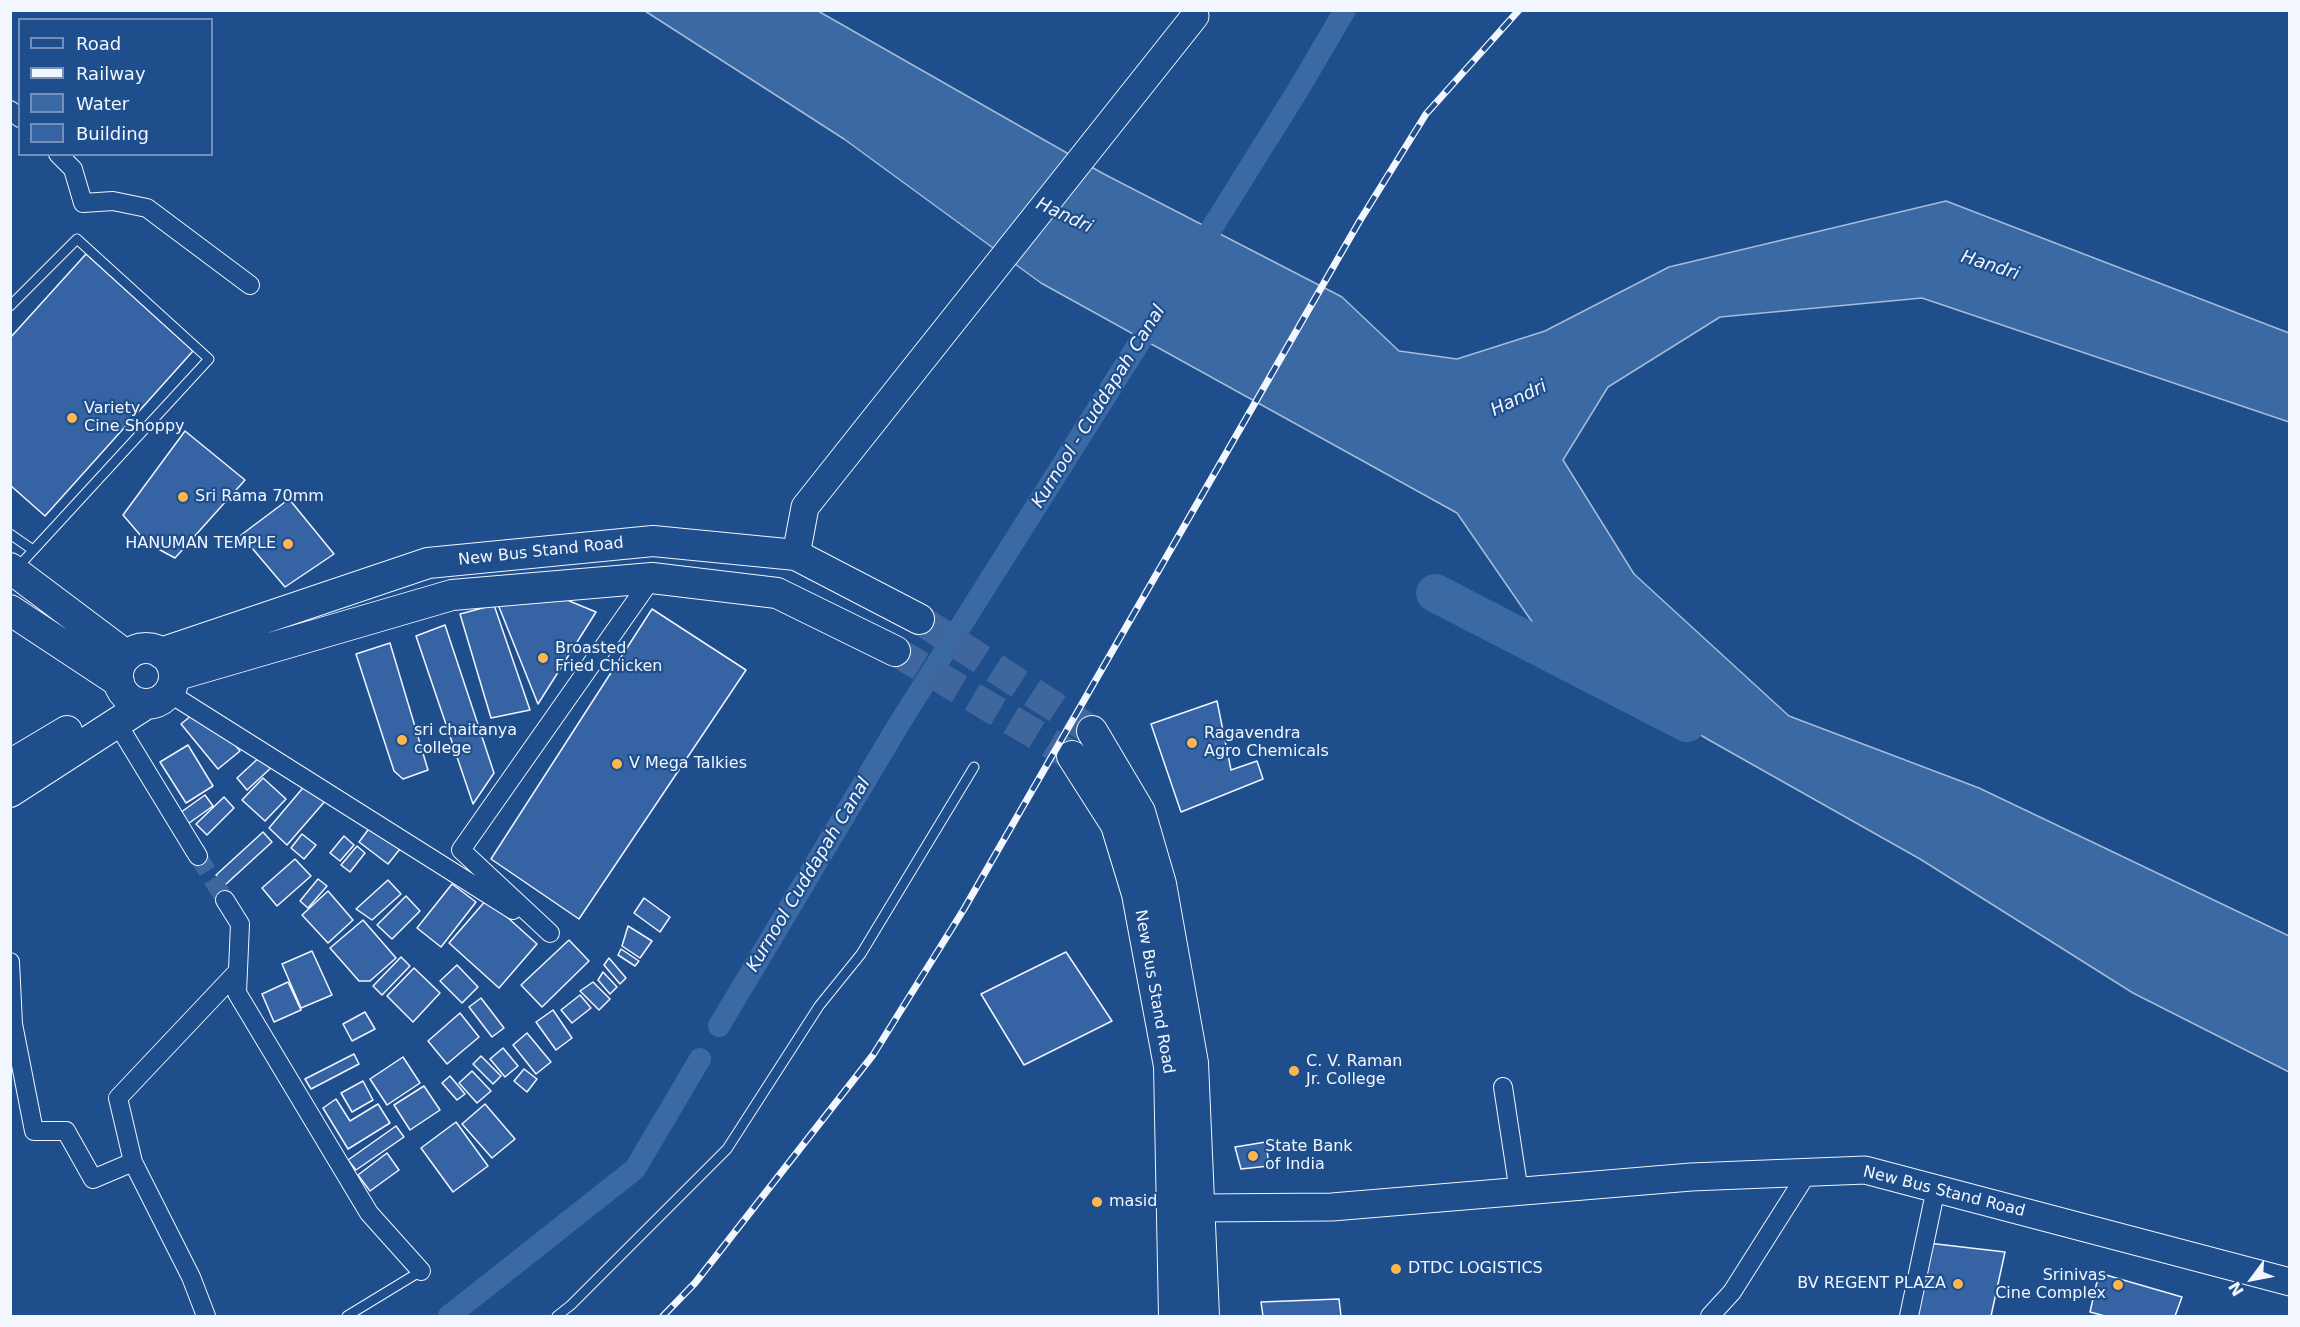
<!DOCTYPE html>
<style>
body{margin:0}
#map{position:relative;width:2300px;height:1327px;overflow:hidden;background:#1f4e8c;font-family:"DejaVu Sans",sans-serif}
canvas{display:block}
.frame{position:absolute;inset:0;border:12px solid #f2f6ff;pointer-events:none}
.legend{position:absolute;left:18px;top:18px;width:195px;height:138px;box-sizing:border-box;background:#1f4e8c;border:2px solid #7391ba;margin:0;padding:8px 10px;list-style:none;font-size:18px;color:#f2f6ff}
.legend li{display:flex;align-items:center;gap:12px;height:30px}
.legend b{width:30px;border:2px solid #7391ba}
.north{position:absolute;left:2222px;top:1249px;width:60px;height:60px;-webkit-text-stroke:4px #1f4e8c;paint-order:stroke;rotate:238deg;font-size:16px;font-weight:700;line-height:24px;text-align:center;color:#f2f6ff}
.north::after{content:'';display:block;margin:auto;width:21px;height:27px;background:#f2f6ff;clip-path:polygon(50% 0,100% 100%,50% 72%,0 100%)}
</style>
<div id="map">
<canvas width="2300" height="1327"></canvas>
<div class="frame"></div>
<ul class="legend">
<li><b style="height:8px;background:#1f4e8c"></b>Road</li>
<li><b style="height:8px;background:#f2f6ff"></b>Railway</li>
<li><b style="height:16px;background:#3b69a3"></b>Water</li>
<li><b style="height:16px;background:#3563a3"></b>Building</li>
</ul>
<div class="north">N</div>
</div>
<script>
const ctx = document.querySelector('canvas').getContext('2d');
ctx.lineJoin = 'round';
function fillPath(path, color) { ctx.fillStyle = color; ctx.fill(path, 'evenodd'); }
function trace(path, color, width, dash) { ctx.strokeStyle = color; ctx.lineWidth = width; ctx.lineCap = dash ? 'butt' : 'round'; ctx.setLineDash(dash || []); ctx.stroke(path); }
function write(font, color, halo, rows, align = 'center') {
  ctx.font = font + ' "DejaVu Sans",sans-serif'; ctx.lineWidth = 4.5; ctx.setLineDash([]); ctx.textBaseline = 'middle'; ctx.strokeStyle = halo; ctx.fillStyle = color; for (const [text, x, y, turn = 0] of rows) {
    ctx.save(); ctx.translate(x, y); ctx.rotate((+turn || 0) * Math.PI / 180); ctx.textAlign = isNaN(turn) ? turn : align; if (halo) ctx.strokeText(text, 0, 0); ctx.fillText(text, 0, 0); ctx.restore();
  }
}
const water = new Path2D(`
 M645 11H818L1102 173 1342 297 1399 351 1457 359 1545 331 1669 267 1946 201 2289 333V422L1922 298 1720 317 1608 387 1563 460 1634 574 1789 716 1979 788 2289 936V1072L2133 993 1920 859 1709 740 1546 642 1457 513 1041 283 844 139Z`);
const canal = new Path2D(`
 M1195 255 1298 90 1345 10
 M719 1026 899 724 1158 313
 M449 1316 635 1169 700 1059`);
const river = new Path2D(`
 M1435 593 1687 723`);
const building = new Path2D(`
 M86 254 193 351 45 516 10 485V338Z
 M185 431 245 480 175 558 147 543 123 515Z
 M289 499 334 554 285 587 241 535Z
 M567 600 596 612 538 704 497 602Z
 M494 605 530 710 491 718 460 614Z
 M652 609 746 670 579 919 491 859Z
 M445 625 494 773 473 804 416 636Z
 M390 643 428 770 403 779 394 771 356 654Z
 M1217 701 1231 770 1257 761 1263 779 1181 812 1151 724Z
 M203 706 240 751 218 769 181 724Z
 M188 745 213 786 186 803 160 762Z
 M263 754 273 766 247 790 237 778Z
 M263 778 286 799 265 821 242 800Z
 M307 783 326 800 287 845 269 828Z
 M205 795 213 806 185 826 177 815Z
 M224 797 234 808 207 835 196 824Z
 M371 826 400 849 388 864 359 842Z
 M263 832 272 842 225 885 216 875Z
 M302 834 316 845 304 859 291 848Z
 M344 836 354 845 340 861 330 853Z
 M357 846 365 853 350 872 341 865Z
 M295 859 311 876 277 906 262 888Z
 M318 879 327 886 308 908 300 901Z
 M388 880 401 894 372 920 356 909Z
 M452 884 476 902 441 947 417 928Z
 M328 891 353 920 328 943 302 915Z
 M406 896 420 911 392 939 377 925Z
 M644 898 670 917 660 932 634 913Z
 M487 899 537 944 499 988 449 943Z
 M363 920 396 958 370 981H359L330 948Z
 M628 926 652 941 640 958 622 946Z
 M569 940 589 961 542 1007 521 985Z
 M621 949 639 961 635 966 618 955Z
 M312 951 332 995 301 1008 282 964Z
 M1066 952 1112 1021 1024 1065 981 994Z
 M401 957 410 966 382 995 373 986Z
 M609 958 626 978 620 984 604 965Z
 M457 965 478 987 462 1003 440 981Z
 M414 968 440 993 413 1022 387 996Z
 M603 972 617 987 610 994 598 980Z
 M288 982 301 1010 274 1022 262 994Z
 M593 982 610 999 599 1010 580 991Z
 M580 995 591 1008 572 1023 561 1010Z
 M481 998 504 1028 492 1037 469 1007Z
 M553 1010 572 1038 556 1050 536 1022Z
 M365 1012 375 1029 352 1041 343 1024Z
 M460 1013 479 1037 447 1064 428 1041Z
 M527 1033 551 1062 536 1074 513 1045Z
 M503 1048 518 1066 505 1077 490 1059Z
 M354 1054 359 1064 311 1089 305 1079Z
 M481 1056 501 1076 493 1084 473 1064Z
 M403 1057 420 1083 387 1105 370 1079Z
 M524 1069 537 1079 527 1092 514 1081Z
 M472 1071 491 1091 477 1103 459 1083Z
 M450 1076 465 1094 457 1100 442 1083Z
 M363 1081 373 1100 352 1112 341 1093Z
 M424 1086 440 1110 410 1130 394 1105Z
 M336 1099 350 1121 378 1104 390 1123 348 1149 323 1108Z
 M485 1104 515 1139 492 1158 462 1124Z
 M456 1122 488 1166 453 1192 421 1148Z
 M396 1126 404 1137 356 1170 348 1160Z
 M1266 1142 1269 1166 1241 1169 1235 1147Z
 M387 1153 399 1170 370 1191 358 1175Z
 M1928 1243 2005 1252 1991 1316H1910Z
 M2099 1273 2182 1297 2175 1316H2105L2090 1312Z
 M1339 1299 1341 1316H1263L1261 1302Z`);
const streetTunnel = new Path2D(`
 M198 856 225 900`);
const primaryTunnel = new Path2D(`
 M919 619 1092 731
 M895 651 1072 756`);
const lane = new Path2D(`
 M10 306 77 239 209 359 16 569
 M10 534 33 550
 M347 1316 421 1271
 M557 1316 571 1305 727 1149 819 1006 861 954 974 767`);
const street = new Path2D(`
 M10 110 20 118
 M58 154 73 169 83 203 113 201 147 208 250 285
 M169 693 513 910
 M117 723 198 856
 M225 900 240 924 237 993 369 1213 421 1271
 M550 933 461 850 652 578
 M10 962 13 1024 34 1131H66L93 1179 133 1162
 M1503 1087 1519 1192
 M206 1316 191 1277 133 1162 118 1098 238 971
 M1710 1316 1732 1292 1808 1172
 M1909 1316 1936 1188`);
const secondary = new Path2D(`
 M796 555 805 507 1195 16
 M1179 1205 1200 1208 1332 1207 1691 1177 1865 1170 2290 1282`);
const primary = new Path2D(`
 M10 568 127 656
 M10 610 119 682
 M118 676a28 28 0 1 1 56 0a28 28 0 1 1-56 0Z
 M161 653 428 563 653 541 796 555 919 619
 M174 676 452 595 652 578 777 593 895 651
 M1092 731 1140 812 1161 884 1193 1063 1204 1316
 M1072 756 1116 825 1137 894 1169 1066 1174 1316
 M10 765 67 731
 M10 792 146 704`);
const rail = new Path2D(`
 M663 1316 695 1283 873 1055 964 909 1359 222 1426 114 1519 10`);
const markers = [
 [72,418,6,"#ffb74d"],
 [183,497,6,"#ffb74d"],
 [288,544,6,"#ffb74d"],
 [543,658,6,"#ffb74d"],
 [402,740,6,"#ffb74d"],
 [1192,743,6,"#ffb74d"],
 [617,764,6,"#ffb74d"],
 [1294,1071,6,"#ffb74d"],
 [1253,1156,6,"#ffb74d"],
 [1097,1202,6,"#ffb74d"],
 [1396,1269,6,"#ffb74d"],
 [1958,1284,6,"#ffb74d"],
 [2118,1285,6,"#ffb74d"]
];
const poiNames = [
 ["Variety",84,409],
 ["Cine Shoppy",84,427],
 ["Sri Rama 70mm",195,497],
 ["HANUMAN TEMPLE",276,544,"right"],
 ["Broasted",555,649],
 ["Fried Chicken",555,667],
 ["sri chaitanya",414,731],
 ["college",414,749],
 ["Ragavendra",1204,734],
 ["Agro Chemicals",1204,752],
 ["V Mega Talkies",629,764],
 ["C. V. Raman",1306,1062],
 ["Jr. College",1306,1080],
 ["State Bank",1265,1147],
 ["of India",1265,1165],
 ["masid",1109,1202],
 ["DTDC LOGISTICS",1408,1269],
 ["Srinivas",2106,1276,"right"],
 ["Cine Complex",2106,1294,"right"],
 ["BV REGENT PLAZA",1946,1284,"right"]
];
const streetNames = [
 ["New Bus Stand Road",541,552,-6],
 ["New Bus Stand Road",1154,992,80],
 ["New Bus Stand Road",1944,1192,14]
];
const waterNames = [
 ["Handri",1064,216,25],
 ["Handri",1990,266,18],
 ["Handri",1519,399,-26],
 ["Kurnool - Cuddapah Canal",1099,407,-58],
 ["Kurnool Cuddapah Canal",809,875,-59]
];
fillPath(water, '#3b69a3');
trace(water, '#a8bbd7', 1.5);
trace(canal, '#3b69a3', 22);
trace(river, '#3b69a3', 38);
fillPath(building, '#3563a3');
trace(building, '#f2f6ff', 1.5);
trace(streetTunnel, '#3f679d', 18, [18, 9]);
trace(primaryTunnel, '#3f679d', 30, [30, 15]);
trace(lane, '#f2f6ff', 11);
trace(street, '#f2f6ff', 20);
trace(secondary, '#f2f6ff', 29);
trace(primary, '#f2f6ff', 32);
trace(lane, '#1f4e8c', 9);
trace(street, '#1f4e8c', 18);
trace(secondary, '#1f4e8c', 27);
trace(primary, '#1f4e8c', 30);
trace(rail, '#f2f6ff', 7);
trace(rail, '#1f4e8c', 4.5, [14]);
for (const [x, y, r, color] of markers) { const dot = new Path2D(); dot.arc(x, y, r, 0, 2 * Math.PI); ctx.fillStyle = color; ctx.fill(dot); trace(dot, '#1f4e8c', 2); }
write('16px', '#f2f6ff', '#1f4e8c', poiNames, 'left');
write('16px', '#f2f6ff', '#1f4e8c', streetNames);
write('italic 18px', '#f2f6ff', '#1f4e8c', waterNames);
</script>
